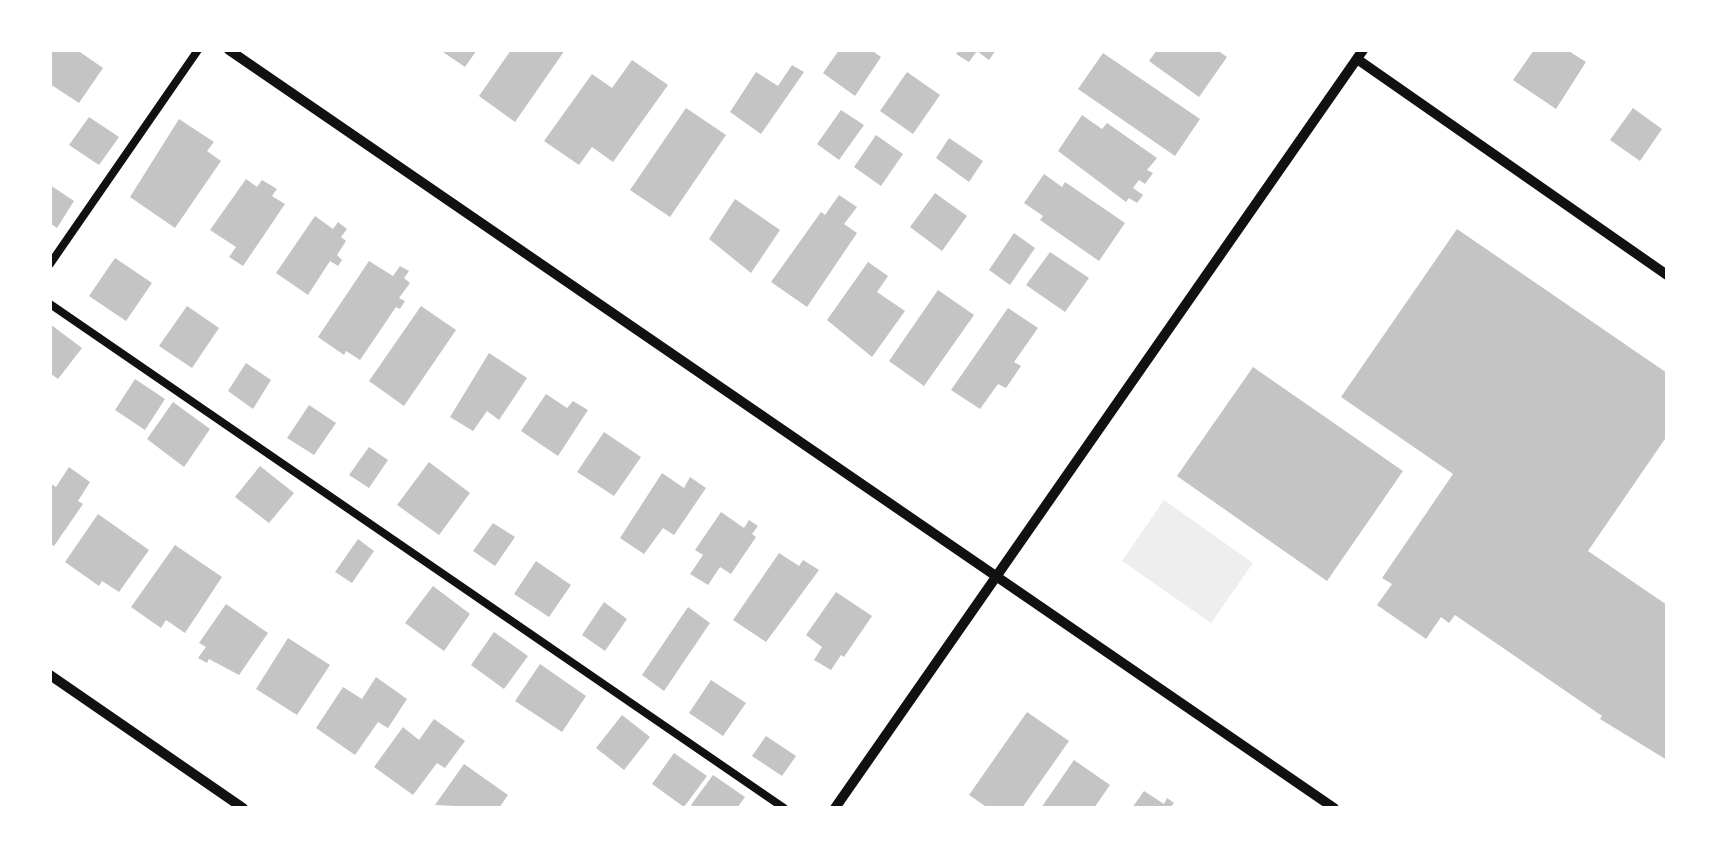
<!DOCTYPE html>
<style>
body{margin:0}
#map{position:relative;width:1717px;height:858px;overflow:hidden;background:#fff;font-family:"Varela Round",sans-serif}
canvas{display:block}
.frame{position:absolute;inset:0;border:52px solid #fff;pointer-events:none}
</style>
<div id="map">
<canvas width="1717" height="858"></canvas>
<div class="frame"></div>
</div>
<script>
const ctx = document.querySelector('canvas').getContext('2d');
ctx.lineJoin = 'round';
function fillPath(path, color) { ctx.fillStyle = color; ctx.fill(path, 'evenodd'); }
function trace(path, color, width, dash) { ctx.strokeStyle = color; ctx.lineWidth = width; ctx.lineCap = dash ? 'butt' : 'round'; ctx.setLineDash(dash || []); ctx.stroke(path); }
const green = new Path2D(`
 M1164 500 1253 563 1211 623 1122 561Z`);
const building = new Path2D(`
 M50 50H77L103 68 79 103 50 84Z
 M440 50H477L465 67Z
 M511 50H565L515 122 479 96Z
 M839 50H871L881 57 855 96 823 73Z
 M959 50H996L989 60 977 51 969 62 956 54Z
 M1157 50H1217L1227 57 1199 97 1149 61Z
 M1534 50H1567L1586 62 1556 109 1513 80Z
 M1103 53 1200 119 1175 156 1078 89Z
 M632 60 668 85 613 162 592 147 579 165 544 141 592 74 612 88Z
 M792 65 804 72 761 134 730 112 756 72 778 86Z
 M907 72 940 95 913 134 880 111Z
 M686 108 726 135 670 217 630 190Z
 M1633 108 1662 129 1640 161 1610 140Z
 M841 110 864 125 839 160 817 144Z
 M1082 115 1102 129 1107 123 1157 158 1147 170 1153 173 1145 184 1139 180 1133 188 1143 195 1137 203 1129 198 1126 202 1058 151Z
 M89 117 119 137 99 165 69 145Z
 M179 119 214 142 207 151 221 161 175 228 130 197Z
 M876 135 903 154 881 186 854 167Z
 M949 138 983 161 969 182 936 158Z
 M1044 174 1062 187 1065 182 1125 223 1099 261 1040 220 1043 216 1024 203Z
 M246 179 257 187 262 180 277 189 272 196 285 204 243 266 229 257 236 247 210 230Z
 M50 185 74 201 57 228 50 223Z
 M935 193 967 216 942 251 910 227Z
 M839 195 857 207 844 224 857 233 807 307 771 282 821 212 825 215Z
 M735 199 780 230 751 273 709 239Z
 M315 216 333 229 338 222 347 229 341 237 346 241 337 255 342 260 338 266 330 261 308 295 276 273Z
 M1457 229 1667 373V436L1588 551 1667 605V760L1600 719 1602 716 1455 615 1449 623 1441 617 1426 639 1377 605 1392 584 1382 578 1453 474 1341 397Z
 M1014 233 1035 248 1010 285 989 270Z
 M1050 252 1089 278 1065 312 1026 285Z
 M115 258 152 283 126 321 89 296Z
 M369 261 393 276 400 266 409 271 404 278 410 283 399 298 405 301 400 309 396 307 360 360 346 351 344 355 318 337Z
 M868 262 888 276 877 292 905 311 872 357 827 320Z
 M938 290 974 315 924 386 889 361Z
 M187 306 219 328 192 368 159 346Z
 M421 306 456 330 404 406 369 381Z
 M1008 308 1038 328 1014 362 1021 366 1006 388 998 384 980 409 951 390Z
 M50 324 82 348 58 379 50 373Z
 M489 353 527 378 499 420 487 411 473 431 450 417Z
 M246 363 271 380 253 409 228 391Z
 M1253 367 1403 471 1327 581 1177 476Z
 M135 379 165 399 145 430 115 410Z
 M546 394 567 408 573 401 588 410 558 456 521 431Z
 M173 402 210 429 184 467 147 439Z
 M309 405 336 423 314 455 287 438Z
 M604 432 641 457 614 496 577 472Z
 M369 447 388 460 369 488 349 475Z
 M429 462 470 493 439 535 397 505Z
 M260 466 294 493 269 523 235 497Z
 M69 467 90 482 78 501 83 504 54 546 50 544V483L56 487Z
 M662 473 684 488 690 477 706 488 674 535 663 528 644 554 620 538Z
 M721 512 744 528 749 520 758 526 752 534 756 537 731 574 720 567 708 585 690 574 703 555 695 550Z
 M98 514 149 550 119 592 102 581 99 586 65 562Z
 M493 523 515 537 495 566 473 551Z
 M358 539 374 551 352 583 335 572Z
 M175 545 222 577 185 633 166 620 161 628 131 607Z
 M779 553 799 566 803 560 819 570 766 642 733 620Z
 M536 561 571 585 549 617 514 594Z
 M433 586 470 614 444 651 405 623Z
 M836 592 872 616 844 657 841 655 831 670 814 660 822 647 806 635Z
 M604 602 627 619 605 651 582 635Z
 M226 604 268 633 239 675 209 659 207 663 198 658 206 647 199 643Z
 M688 607 710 623 664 691 642 675Z
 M494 632 528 656 504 689 471 665Z
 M288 638 330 665 297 715 256 689Z
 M540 664 586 696 562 732 515 701Z
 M376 677 407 699 388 728 378 722 355 755 316 728 343 687 362 699Z
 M711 680 746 703 723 736 689 713Z
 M1027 712 1069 741 1022 808H988L969 795Z
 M622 715 650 737 624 770 596 748Z
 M434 719 465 741 445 768 437 763 413 795 374 767 403 727 419 740Z
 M766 736 796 756 782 776 752 756Z
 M674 753 707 776 684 807 652 784Z
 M1074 760 1110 785 1094 808H1041Z
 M464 764 508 795 499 808 435 805Z
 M713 775 745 797 737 808H695L691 805Z
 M1144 791 1164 804 1167 798 1174 803 1170 808H1132Z`);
const service = new Path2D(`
 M50 264 198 50
 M50 304 784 808`);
const minor = new Path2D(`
 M229 50 1334 808
 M1357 59 1667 275
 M50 675 243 808
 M835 808 1363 50`);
fillPath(green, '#eee');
fillPath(building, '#c4c4c4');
trace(service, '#111', 8);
trace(minor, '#111', 10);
</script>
